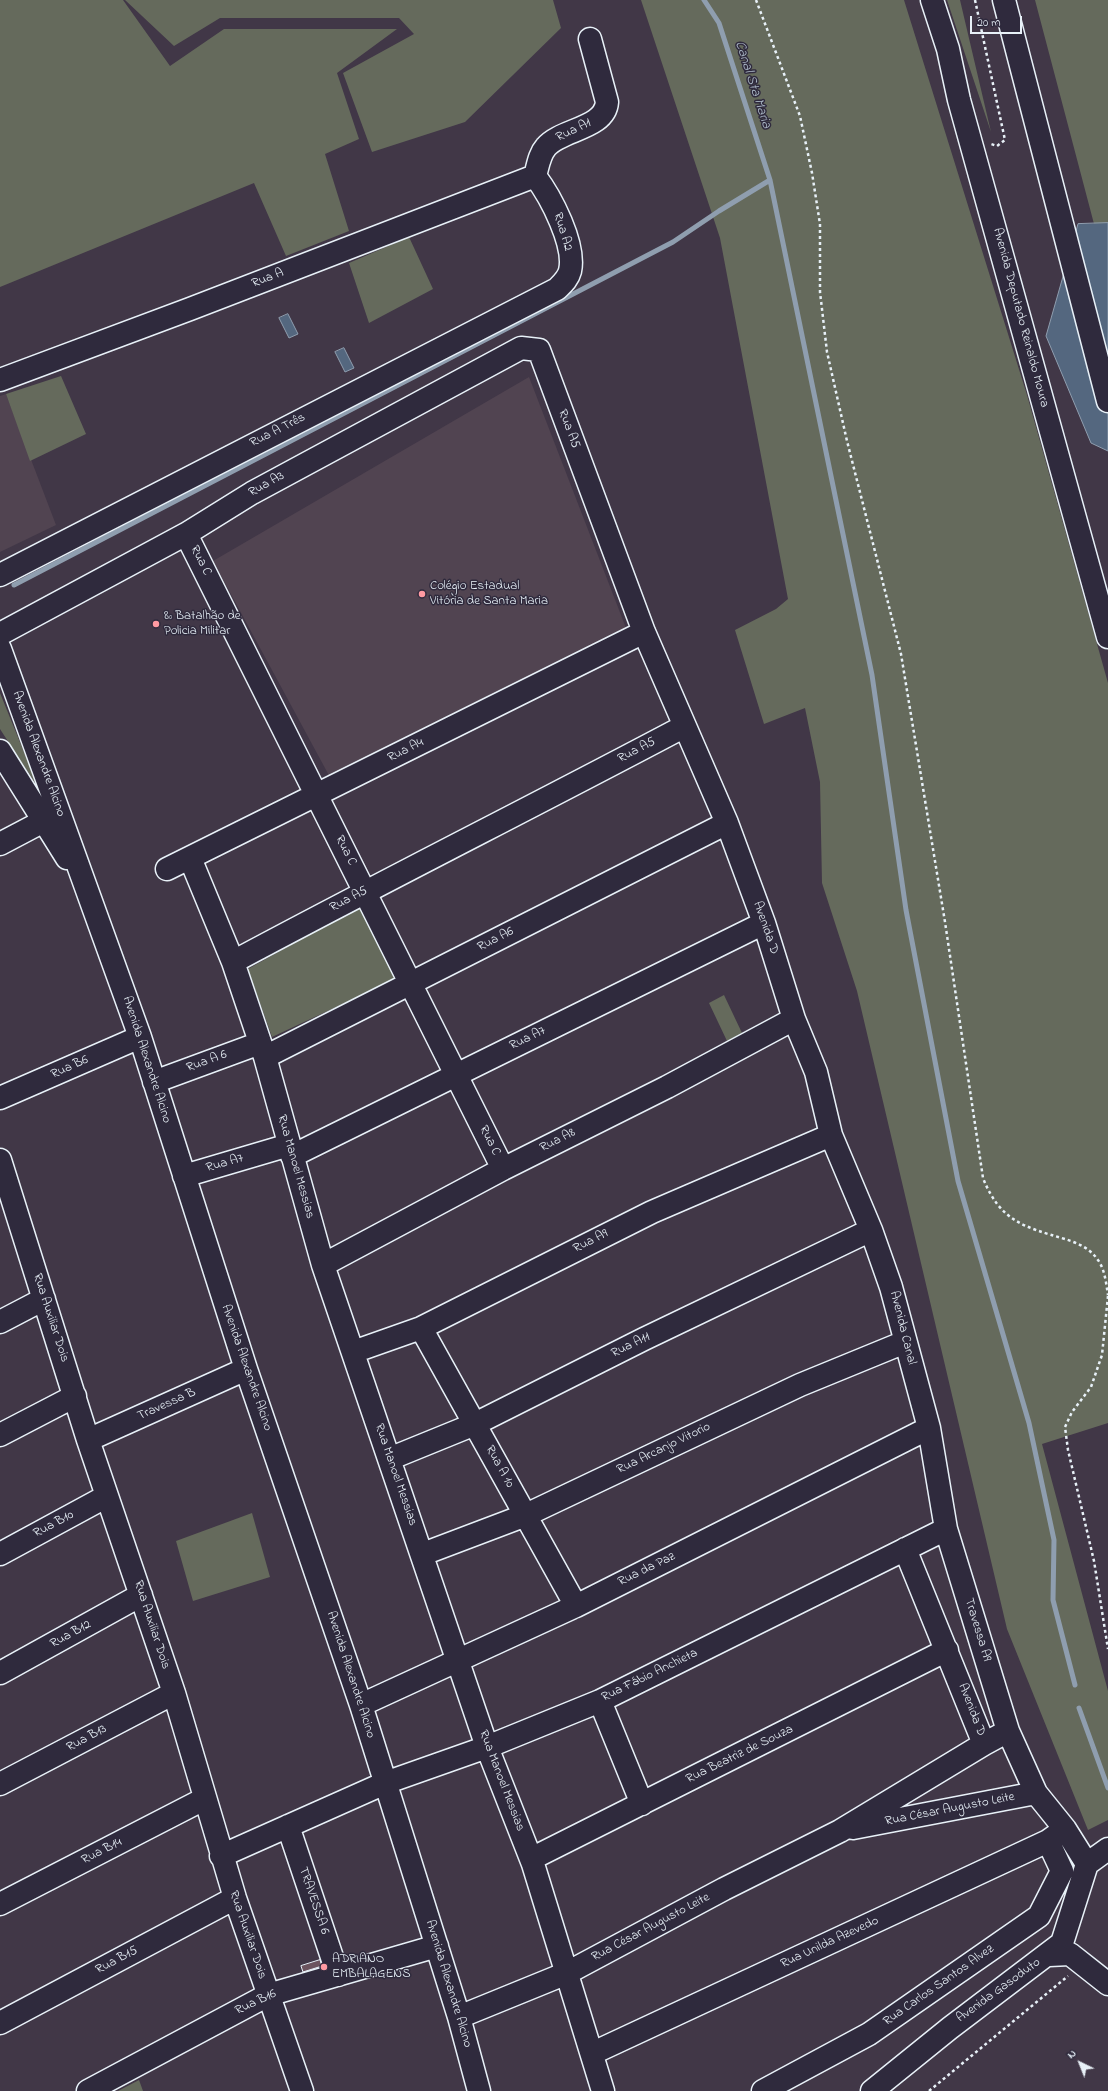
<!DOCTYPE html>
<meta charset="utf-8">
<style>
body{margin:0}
#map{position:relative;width:1108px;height:2091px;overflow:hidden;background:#413747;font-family:"Indie Flower",sans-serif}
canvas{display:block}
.north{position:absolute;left:1060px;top:2043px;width:40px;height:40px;-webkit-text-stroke:3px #2f2a3d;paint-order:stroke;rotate:317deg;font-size:11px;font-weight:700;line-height:16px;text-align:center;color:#e8f1f8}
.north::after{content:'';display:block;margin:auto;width:14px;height:18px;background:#e8f1f8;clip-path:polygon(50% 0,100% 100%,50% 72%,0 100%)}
.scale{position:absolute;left:970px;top:16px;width:52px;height:18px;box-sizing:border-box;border:2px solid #e8f1f8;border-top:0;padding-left:5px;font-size:12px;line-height:14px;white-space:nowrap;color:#e8f1f8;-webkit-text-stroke:3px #2f2a3d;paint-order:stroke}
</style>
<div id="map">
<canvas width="1108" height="2091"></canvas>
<div class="north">N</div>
<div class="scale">20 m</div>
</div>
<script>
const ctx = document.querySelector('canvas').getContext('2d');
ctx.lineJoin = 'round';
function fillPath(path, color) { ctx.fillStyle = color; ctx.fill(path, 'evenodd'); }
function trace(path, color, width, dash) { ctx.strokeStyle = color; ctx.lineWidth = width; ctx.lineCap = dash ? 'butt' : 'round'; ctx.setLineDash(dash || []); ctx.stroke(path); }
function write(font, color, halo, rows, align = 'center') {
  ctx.font = font + ' "Indie Flower",sans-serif'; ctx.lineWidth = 3; ctx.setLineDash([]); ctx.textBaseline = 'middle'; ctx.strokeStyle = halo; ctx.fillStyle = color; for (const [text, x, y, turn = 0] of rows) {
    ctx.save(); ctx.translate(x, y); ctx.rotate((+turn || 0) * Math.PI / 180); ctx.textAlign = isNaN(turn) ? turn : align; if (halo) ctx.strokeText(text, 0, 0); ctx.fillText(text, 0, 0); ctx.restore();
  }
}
const built = new Path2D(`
 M529 377 626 628 332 781 213 561Z
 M6 394 56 525 0 552V396Z`);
const green = new Path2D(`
 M0 0H123L170 66 224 29H397L337 73 359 139 325 154 349 231 286 256 254 183 0 287Z
 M125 0H553L561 28 465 122 372 152 343 73 414 34 399 18H220L174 46Z
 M641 0H904L1027 395 1108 683V1423L1042 1444 1108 1691V1820L1088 1830 1007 1629 857 991 822 883 820 782 805 708 764 724 735 630 776 609 788 599 720 238Z
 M947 0H960L991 132Z
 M1035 0H1108V277Z
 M409 237 433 289 369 323 349 263Z
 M61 376 86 434 30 461 6 394Z
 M0 693 39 789 0 729Z
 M360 906 396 979 272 1037 248 969Z
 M724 995 742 1033 727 1041 709 1003Z
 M252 1513 270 1577 193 1601 176 1541Z
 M139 2080 143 2091H118Z`);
const water = new Path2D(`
 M1108 223V451L1091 443 1046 336 1078 224Z
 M288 314 298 334 289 338 279 318Z
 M344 348 354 368 345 372 335 352Z`);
const stream = new Path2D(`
 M704 0 719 23 770 180 872 675 906 910 958 1181 1029 1423 1054 1540 1053 1600 1075 1685
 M14 585 673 242 719 211 770 180
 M1079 1708 1108 1788`);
const building = new Path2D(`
 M320 1960 322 1966 303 1972 301 1966Z`);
const path = new Path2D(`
 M756 0 800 116 812 173 820 224V292L827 352 847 441 901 654 945 922 983 1178C1000 1221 1024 1227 1065 1239 1077 1243 1090 1248 1098 1260 1105 1270 1106 1283 1108 1295
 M975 0 1005 140 997 146 991 144
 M1108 1296 1102 1355 1091 1387 1072 1412 1065 1427 1068 1450 1094 1561 1108 1649
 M929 2091 1068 1976`);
const minor = new Path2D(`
 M932 0 948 49 959 100 1108 637
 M1004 0 1108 401
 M535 176C538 166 539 155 546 147 561 129 605 129 607 102L590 39
 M0 380 190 309 535 176
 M186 534 503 1169
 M0 575 557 289C562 284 568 279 570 271 576 245 551 197 535 176
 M0 634 186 534 252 493 521 348 539 350 644 632 727 823 764 923 794 1019 816 1072 831 1135 871 1230 891 1287 929 1428 946 1529 1008 1731
 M0 649 140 1037 246 1369 361 1705 459 2017 479 2091
 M0 751 67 858
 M0 844 55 815
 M190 858 233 962 265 1057 323 1265 487 1747 533 1864 603 2091
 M167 869 644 632
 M233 962C382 882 534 806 683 727
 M265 1057 727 823
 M154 1082 260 1043
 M0 1098 140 1037
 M292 1156 764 923
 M0 1160 88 1440 174 1693 235 1898 302 2091
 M184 1176 289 1145
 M323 1265 503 1169 667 1087 794 1019
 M0 1322 44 1299
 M421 1328 576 1606
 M353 1352 421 1328 652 1212 831 1135
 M0 1435 75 1396
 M88 1440 246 1369
 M389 1459 475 1424 644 1339 871 1230
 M905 1549 984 1744 1008 1731 1036 1793 1065 1829 1087 1864
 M0 1554 107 1496
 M423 1554 526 1515 800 1385 905 1342
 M0 1673 141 1595
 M600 1701 642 1804
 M361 1705 576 1606 929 1428
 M0 1784 174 1693
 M288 1826 338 1975
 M853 1828 1036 1793
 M221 1856 385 1783 487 1747 600 1701 946 1529
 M531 1859 947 1650
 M1087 1864 1108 1849
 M0 1904 204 1799
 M1049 1955 1070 1954 1108 1984
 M459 2017 567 1973 724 1889 840 1831 984 1744
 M0 2023 235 1898
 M593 2053 1048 1841 1065 1829
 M88 2091 268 1995 437 1946
 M763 2091 869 2034 1039 1916 1062 1871 1048 1841
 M872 2091 950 2028 1062 1943 1087 1864`);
const markers = [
 [422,594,4,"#ff9aa2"],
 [156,624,4,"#ff9aa2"],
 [324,1967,4,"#ff9aa2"]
];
const streetNames = [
 ["Rua A1",574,131,-26],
 ["Rua A2",562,232,73],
 ["Rua A",268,279,-21],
 ["Avenida Deputado Reinaldo Moura",1020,318,75],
 ["Rua A5",568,429,69],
 ["Rua A Três",278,431,-27],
 ["Rua A3",267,485,-29],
 ["Rua C",200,561,63],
 ["Rua A4",406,751,-27],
 ["Rua A5",637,751,-28],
 ["Avenida Alexandre Alcino",38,754,70],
 ["Rua C",345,851,63],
 ["Rua A5",349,900,-28],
 ["Avenida D",765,928,71],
 ["Rua A6",496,940,-27],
 ["Rua A7",528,1039,-26],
 ["Avenida Alexandre Alcino",146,1060,72],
 ["Rua A 6",207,1062,-20],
 ["Rua B6",70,1068,-24],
 ["Rua C",489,1141,63],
 ["Rua A8",558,1141,-27],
 ["Rua A7",225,1164,-16],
 ["Rua Manoel Messias",295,1167,74],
 ["Rua A9",591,1242,-27],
 ["Rua Auxiliar Dois",50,1318,72],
 ["Avenida Canal",902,1328,76],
 ["Rua A11",631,1346,-26],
 ["Avenida Alexandre Alcino",246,1368,71],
 ["Travessa B",167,1405,-24],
 ["Rua Arcanjo Vitorio",664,1449,-26],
 ["Rua A 10",499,1467,61],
 ["Rua Manoel Messias",395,1475,71],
 ["Rua B10",54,1525,-28],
 ["Rua da Paz",647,1570,-26],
 ["Rua Auxiliar Dois",151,1625,72],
 ["Travessa A9",977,1630,73],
 ["Rua B12",71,1635,-29],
 ["Avenida Alexandre Alcino",350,1675,72],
 ["Rua Fábio Anchieta",650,1676,-26],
 ["Avenida D",971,1710,69],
 ["Rua B13",87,1739,-28],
 ["Rua Beatriz de Souza",740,1755,-26],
 ["Rua Manoel Messias",501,1781,69],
 ["Rua César Augusto Leite",950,1810,-11],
 ["Rua B14",102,1852,-27],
 ["TRAVESSA 6",313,1901,71],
 ["Rua César Augusto Leite",651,1928,-28],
 ["Rua Auxiliar Dois",247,1935,71],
 ["Rua Unilda Azevedo",830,1943,-25],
 ["Rua B15",117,1961,-28],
 ["Avenida Alexandre Alcino",448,1984,73],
 ["Rua Carlos Santos Alvez",939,1986,-35],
 ["Avenida Gasoduto",999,1991,-36],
 ["Rua B16",256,2003,-25]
];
const poiNames = [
 ["Colégio Estadual",430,587],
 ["Vitória de Santa Maria",430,602],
 ["8º Batalhão de",164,617],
 ["Policia Militar",164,632],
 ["ADRIANO",332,1960],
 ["EMBALAGENS",332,1975]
];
const waterNames = [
 ["Canal Sta Maria",752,85,72]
];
fillPath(built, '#514451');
fillPath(green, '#656a5c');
fillPath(water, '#54677f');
trace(water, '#8f9eaf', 1);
trace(stream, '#8f9eaf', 5);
fillPath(building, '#6c545f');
trace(building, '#e8f1f8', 1);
trace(minor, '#e8f1f8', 25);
trace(path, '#e8f1f8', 2.5, [3, 3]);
trace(minor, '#2f2a3d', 22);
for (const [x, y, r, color] of markers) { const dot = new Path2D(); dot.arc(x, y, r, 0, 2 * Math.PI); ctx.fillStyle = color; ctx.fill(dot); trace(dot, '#2f2a3d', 1.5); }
write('13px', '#e8f1f8', '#2f2a3d', streetNames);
write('13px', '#e8f1f8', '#2f2a3d', poiNames, 'left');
write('italic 14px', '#adbac8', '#2f2a3d', waterNames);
</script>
